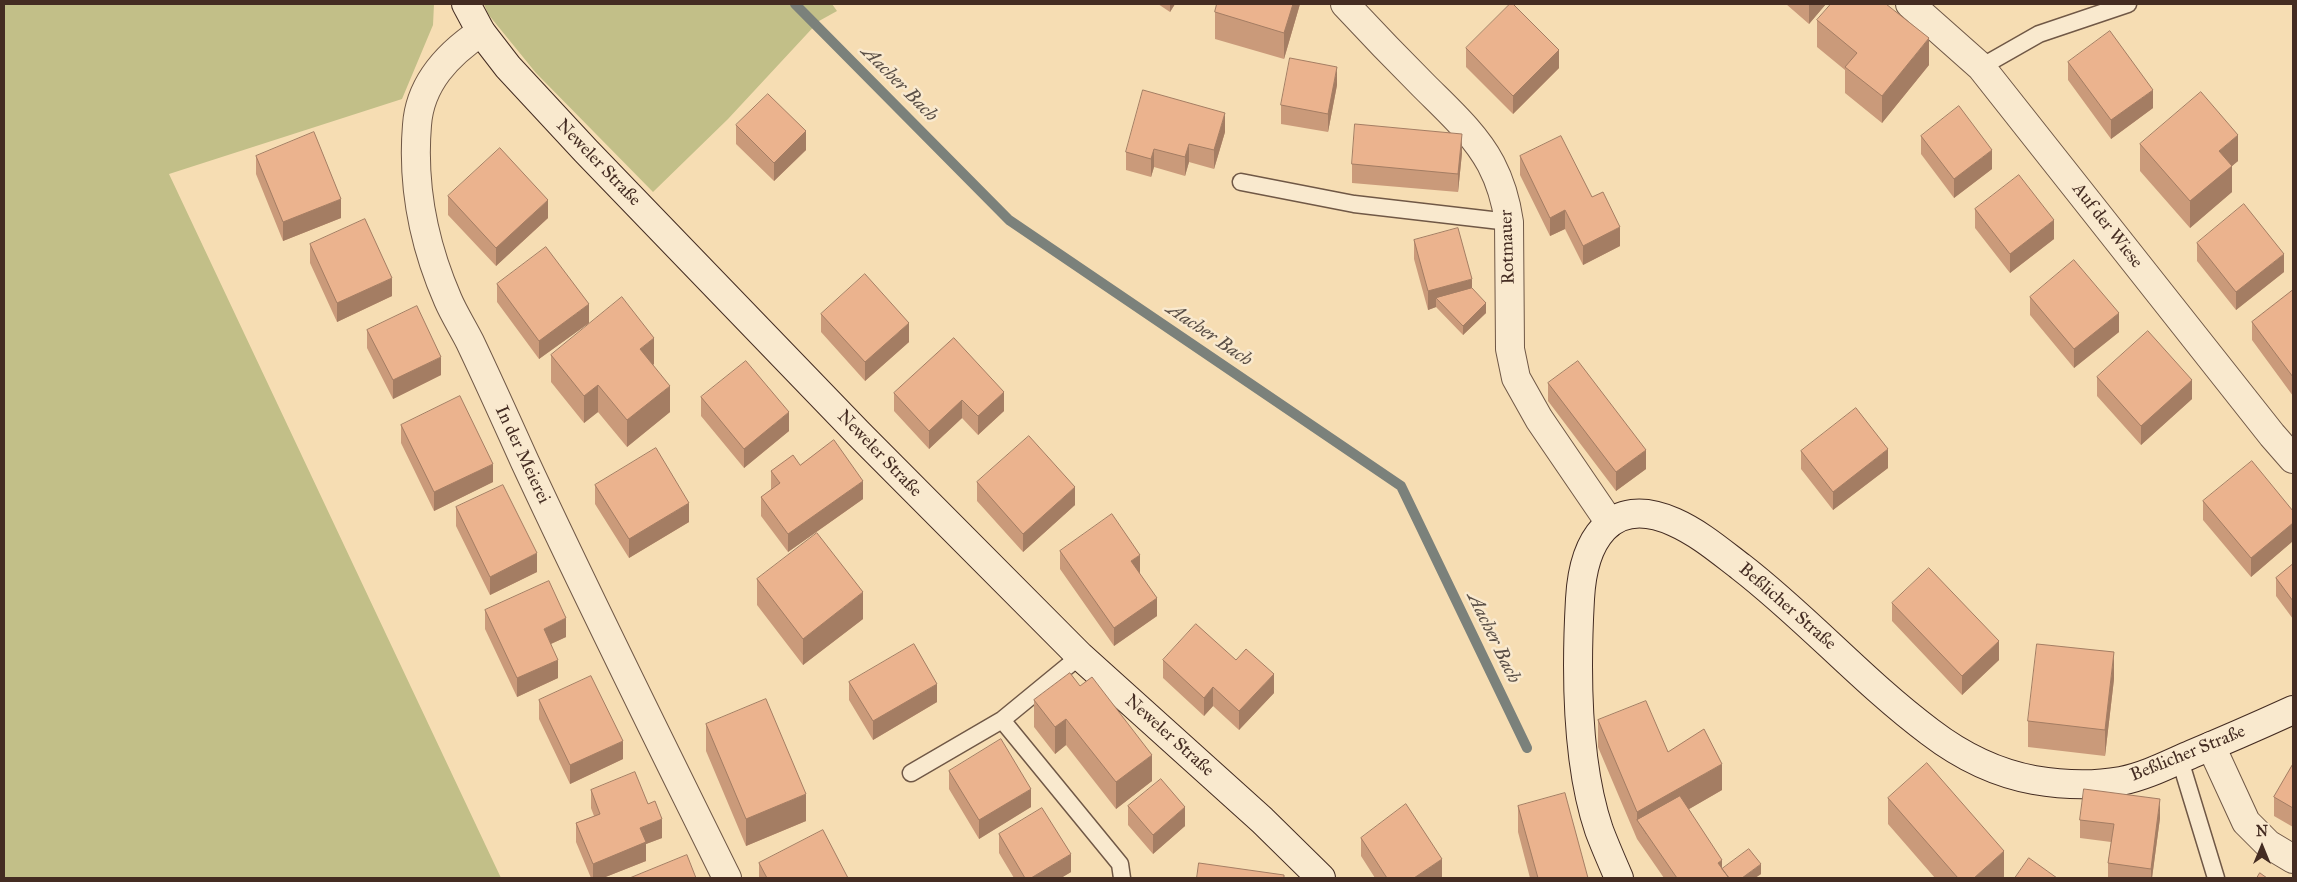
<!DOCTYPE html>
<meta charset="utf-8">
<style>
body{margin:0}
#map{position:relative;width:2297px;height:882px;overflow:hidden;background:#f6ddb3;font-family:"IM FELL Great Primer",serif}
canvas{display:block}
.frame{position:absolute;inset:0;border:5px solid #442c22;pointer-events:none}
.north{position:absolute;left:2237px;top:822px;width:50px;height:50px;-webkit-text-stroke:4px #f9e9ce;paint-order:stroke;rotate:0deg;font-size:14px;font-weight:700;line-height:20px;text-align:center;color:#442c22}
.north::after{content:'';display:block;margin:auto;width:18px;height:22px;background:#442c22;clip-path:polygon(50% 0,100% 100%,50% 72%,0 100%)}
</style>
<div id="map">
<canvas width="2297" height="882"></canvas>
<div class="frame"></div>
<div class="north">N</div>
</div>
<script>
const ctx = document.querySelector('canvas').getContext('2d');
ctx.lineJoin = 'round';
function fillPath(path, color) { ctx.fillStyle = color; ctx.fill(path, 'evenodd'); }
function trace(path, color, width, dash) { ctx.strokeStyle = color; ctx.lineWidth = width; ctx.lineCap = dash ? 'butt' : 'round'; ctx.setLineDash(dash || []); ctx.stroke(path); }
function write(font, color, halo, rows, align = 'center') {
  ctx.font = font + ' "IM FELL Great Primer",serif'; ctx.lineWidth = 5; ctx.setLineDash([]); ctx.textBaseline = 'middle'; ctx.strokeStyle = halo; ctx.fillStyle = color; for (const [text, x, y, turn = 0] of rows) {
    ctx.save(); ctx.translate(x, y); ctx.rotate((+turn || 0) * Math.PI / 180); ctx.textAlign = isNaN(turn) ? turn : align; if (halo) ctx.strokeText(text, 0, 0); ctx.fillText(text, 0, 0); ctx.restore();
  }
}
const green = new Path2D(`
 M4 4H434L433 25 402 99 169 174 501 878H4Z
 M484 4H832L837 11 819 21 728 119 653 192 536 73 488 14Z`);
const stream = new Path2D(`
 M795 4 1009 220 1401 486 1527 748`);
const lane = new Path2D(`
 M1981 67 2039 34 2128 4
 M1241 182 1354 204 1509 222
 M1002 720 1120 864 1122 878
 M2180 760 2216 878
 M911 773 1002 720 1080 656`);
const street = new Path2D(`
 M1345 4C1371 32 1397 59 1424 86 1448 110 1475 134 1491 164 1501 183 1506 201 1509 222L1510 349 1516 378 1539 419 1610 523
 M1910 4 1981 67 2272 435 2293 459
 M481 32C448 54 420 83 417 125 412 185 424 245 448 300 454 314 463 328 470 342 489 382 507 422 525 462 590 602 659 740 727 878
 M2211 746 2246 822 2268 844 2293 859`);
const secondary = new Path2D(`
 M466 4 481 32 508 67 586 151 859 434 1080 656 1262 820 1321 878
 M1619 878C1612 862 1605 846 1599 830 1576 762 1576 670 1580 599 1583 543 1609 493 1674 522 1699 533 1720 551 1741 567 1807 618 1863 682 1930 732 1960 755 1996 773 2034 780 2063 785 2093 786 2121 781 2146 776 2169 764 2192 754 2226 740 2260 725 2293 710`);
const wall = new Path2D(`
 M1158 4H1175L1170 12Z
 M1217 4H1300L1284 59 1215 39V12Z
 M1786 4H1826L1809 24Z
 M1817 20 1929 65 1882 123 1845 93V70L1817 47Z
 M1466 48 1559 68 1513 114 1466 67Z
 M2068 62 2153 108 2111 139 2068 80Z
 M1337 85 1328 132 1281 124V105Z
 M736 125 806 150 774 181 736 144Z
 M1225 132 1214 169 1189 162 1185 176 1154 167 1151 177 1126 170V152Z
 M1921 136 1992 169 1954 198 1921 154Z
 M2140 144 2238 161 2232 166V192L2190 228 2140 171Z
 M1462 153 1458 192 1352 183V164Z
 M256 156 341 218 283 241 256 174Z
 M1520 156 1592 197 1620 246 1583 265 1565 229 1550 236 1520 175Z
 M448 196 548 218 496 266 448 215Z
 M1975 209 2054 239 2010 273 1975 228Z
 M1414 240 1472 288 1486 313 1463 335 1436 307 1428 310 1414 259Z
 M2197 243 2284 272 2236 310 2197 261Z
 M310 244 392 296 337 322 310 263Z
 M497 284 589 323 539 359 497 302Z
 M2293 290V396L2252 340V322Z
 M2030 297 2119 332 2074 368 2030 315Z
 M821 314 909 342 865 381 821 332Z
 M367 330 441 375 393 399 367 348Z
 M954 338 1004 411 978 435 962 418 929 449 894 411V393Z
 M551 355 654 364 653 365 670 412 627 447 598 412 584 423 551 382Z
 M2097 377 2192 399 2141 445 2097 396Z
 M1548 383 1646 469 1616 491 1548 401Z
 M701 397 789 431 744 468 701 416Z
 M401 425 493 482 434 511 401 443Z
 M1801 451 1888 468 1833 510 1801 469Z
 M800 465 863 499 788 552 761 516V497L771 490V471Z
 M977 482 1075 505 1023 552 977 501Z
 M595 485 689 522 629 558 595 504Z
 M2203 501 2293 511V541L2251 577 2203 520Z
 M456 507 537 572 490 595 456 526Z
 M1060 551 1140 573V574L1157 616 1114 646 1060 569Z
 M2293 564V619L2276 596V578Z
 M757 579 863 619 803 665 757 605Z
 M1892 603 1999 660 1962 695 1892 621Z
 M485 610 566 637 551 644 558 678 517 697 485 629Z
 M1163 660H1236L1274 693 1239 730 1213 706 1204 716 1163 678Z
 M1070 673 1152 781 1116 809 1066 745 1055 754 1034 727V700Z
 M2114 679 2105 756 2028 747V721Z
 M849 682 937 702 873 740 849 700Z
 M539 700 623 759 570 784 539 719Z
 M1598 720 1668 752 1722 790 1689 809 1722 869 1761 874 1755 878H1664L1637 839 1598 747Z
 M706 724 806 821 746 846 706 751Z
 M2293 764V827L2274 816V797Z
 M949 771 1031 807 979 839 949 789Z
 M591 790 662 838 646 844V861L603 878H591L576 842V823L594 816 591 808Z
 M1888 798 2004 878H1935L1888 824Z
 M1128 806 1185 826 1153 854 1128 825Z
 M1518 806 1588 878H1530L1518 832Z
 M2160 818 2152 878H2108V863L2111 842 2080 838V820Z
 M999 834 1071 872 1061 878H1014L999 853Z
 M1361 838 1442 877 1441 878H1375L1361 856Z
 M759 863 848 878H759Z`);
const shadedWall = new Path2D(`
 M1170 4H1175L1170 12Z
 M1293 4H1300L1284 59V33Z
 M1811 4H1826L1809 24V5Z
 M1929 38V65L1882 123V96Z
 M1559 50V68L1513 114V96Z
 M1337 67V85L1328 132V114Z
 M2153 90V108L2111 139V120Z
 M1225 113V132L1214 169V150Z
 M806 131V150L774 181V163Z
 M1462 134V153L1458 192V174Z
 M2238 135V161L2232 166V192L2190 228V201L2219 151Z
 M1189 144V162L1185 176V157Z
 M1154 149V167L1151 177V159Z
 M1992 150V169L1954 198V179Z
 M341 199V218L283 241V222Z
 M548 200V218L496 266V248Z
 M1565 210V229L1550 236V218Z
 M2054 220V239L2010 273V254Z
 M1620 227V246L1583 265V246Z
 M2284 254V272L2236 310V292Z
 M392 278V296L337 322V303Z
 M1472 279V298H1436V307L1428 310V291Z
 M1486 303V313L1463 335V326Z
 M589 304V323L539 359V341Z
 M2119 313V332L2074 368V349Z
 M909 323V342L865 381V362Z
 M654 338V364L640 376V349Z
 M441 357V375L393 399V380Z
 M2192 380V399L2141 445V426Z
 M598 385V412L584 423V396Z
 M670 386V412L627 447V420Z
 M1004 392V411L978 435V416Z
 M962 400V418L929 449V431Z
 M789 412V431L744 468V449Z
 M1888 449V468L1833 510V492Z
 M1646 450V469L1616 491V472Z
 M493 464V482L434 511V492Z
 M863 481V499L788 552V534Z
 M1075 487V505L1023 552V534Z
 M689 503V522L629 558V539Z
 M2293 523V541L2251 577V558Z
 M537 553V572L490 595V577Z
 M1140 555V573L1131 580V561Z
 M863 592V619L803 665V639Z
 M1157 598V616L1114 646V628Z
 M566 618V637L544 647V629Z
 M1999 641V660L1962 695V676Z
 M2114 652V679L2105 756V730Z
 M558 660V678L517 697V678Z
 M1274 674V693L1239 730V711Z
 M937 684V702L873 740V721Z
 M1213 687V706L1204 716V698Z
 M1066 719V745L1055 754V727Z
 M623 741V759L570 784V765Z
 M1152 755V781L1116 809V782Z
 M1722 764V790L1646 834 1637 820V812Z
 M1031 789V807L979 839V820Z
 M806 794V821L746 846V819Z
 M2160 799V818L2152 878H2151V869Z
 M1185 807V826L1153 854V835Z
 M662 819V838L646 844V861L603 878H593V864L640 828Z
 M2004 851V878H1974Z
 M1071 854V872L1061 878H1031Z
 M1442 859V877L1441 878H1414Z
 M1722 860V878L1718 863Z
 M1761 864V874L1755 878H1742Z`);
const building = new Path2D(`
 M1217 4H1293L1284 33 1215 12Z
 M1510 4H1513L1559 50 1513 96 1466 48Z
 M1831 4H1886L1929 38 1882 96 1845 67 1857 53 1817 20Z
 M2110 31 2153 90 2111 120 2068 62Z
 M1290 58 1337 67 1328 114 1281 105Z
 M1143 90 1225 113 1214 150 1189 144 1185 157 1154 149 1151 159 1126 152Z
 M2201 92 2238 135 2219 151 2232 166 2190 201 2140 144Z
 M768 94 806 131 774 163 736 125Z
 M1959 106 1992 150 1954 179 1921 136Z
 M1355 124 1462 134 1458 174 1352 164Z
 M314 132 341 199 283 222 256 156Z
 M1561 136 1592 197 1603 192 1620 227 1583 246 1565 210 1550 218 1520 156Z
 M500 148 548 200 496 248 448 196Z
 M2019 175 2054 220 2010 254 1975 209Z
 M2244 204 2284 254 2236 292 2197 243Z
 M365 219 392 278 337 303 310 244Z
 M1458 228 1472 279 1428 291 1414 240Z
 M546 247 589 304 539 341 497 284Z
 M2074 260 2119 313 2074 349 2030 297Z
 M865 274 909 323 865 362 821 314Z
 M1472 288 1486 303 1463 326 1436 298Z
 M2293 290V377L2252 322Z
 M622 297 654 338 640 349 670 386 627 420 598 385 584 396 551 355Z
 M417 306 441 357 393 380 367 330Z
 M2148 331 2192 380 2141 426 2097 377Z
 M954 338 1004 392 978 416 962 400 929 431 894 393Z
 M746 361 789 412 744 449 701 397Z
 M1578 361 1646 450 1616 472 1548 383Z
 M460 396 493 464 434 492 401 425Z
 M1856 408 1888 449 1833 492 1801 451Z
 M1029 436 1075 487 1023 534 977 482Z
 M834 440 863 481 788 534 761 497 780 483 771 471 793 455 800 465Z
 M656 448 689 503 629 539 595 485Z
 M2252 461 2293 511V523L2251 558 2203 501Z
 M503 485 537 553 490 577 456 507Z
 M1112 514 1140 555 1131 561 1157 598 1114 628 1060 551Z
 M817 533 863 592 803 639 757 579Z
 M2293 564V601L2276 578Z
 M1929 568 1999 641 1962 676 1892 603Z
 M549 581 566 618 544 629 558 660 517 678 485 610Z
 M1196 624 1236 660 1246 649 1274 674 1239 711 1213 687 1204 698 1163 660Z
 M914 644 937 684 873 721 849 682Z
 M2037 644 2114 652 2105 730 2028 721Z
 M1070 673 1080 686 1092 677 1152 755 1116 782 1066 719 1055 727 1034 700Z
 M591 676 623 741 570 765 539 700Z
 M766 699 806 794 746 819 706 724Z
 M1646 701 1668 752 1704 729 1722 764 1637 812 1598 720Z
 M1001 739 1031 789 979 820 949 771Z
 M1927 763 2004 851 1974 878H1958L1888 798Z
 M2293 764V808L2274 797Z
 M635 772 648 804 655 801 662 819 640 828 646 842 593 864 576 823 600 814 591 790Z
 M1161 779 1185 807 1153 835 1128 806Z
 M2084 789 2160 799 2151 869 2108 863 2114 824 2080 820Z
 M1565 793 1588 878H1538L1518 806Z
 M1680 796 1722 860 1718 863 1729 878H1677L1637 820Z
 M1406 804 1442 859 1414 878H1387L1361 838Z
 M1042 808 1071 854 1031 878H1025L999 834Z
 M823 830 848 878H767L759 863Z
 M1749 849 1761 864 1742 878H1729L1722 869Z
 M687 855 696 878H630Z
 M2029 858 2057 878H2015Z
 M1199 863 1284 875V878H1197Z
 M2260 873 2267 878H2257Z`);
const streetNames = [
 ["Neweler Straße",598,163,46],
 ["Auf der Wiese",2107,226,52],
 ["Rotmauer",1508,247,-92],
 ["Neweler Straße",879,454,46],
 ["In der Meierei",522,455,65],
 ["Beßlicher Straße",1787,607,41],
 ["Neweler Straße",1169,736,42],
 ["Beßlicher Straße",2188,754,-22]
];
const waterNames = [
 ["Aacher Bach",899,84,45],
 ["Aacher Bach",1209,335,34],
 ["Aacher Bach",1493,638,64]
];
fillPath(green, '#c2bf88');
trace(stream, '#7b817b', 10);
trace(lane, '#705846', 19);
trace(street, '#705846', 30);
trace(secondary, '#442c22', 30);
trace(lane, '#f9e9ce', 16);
trace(street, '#f9e9ce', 28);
trace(secondary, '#f9e9ce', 28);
fillPath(wall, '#ca9a7a');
fillPath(shadedWall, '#a47d63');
fillPath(building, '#ebb38e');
trace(building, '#a47d63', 1);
write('18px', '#442c22', '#f9e9ce', streetNames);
write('italic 19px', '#5b5047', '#f9e9ce', waterNames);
</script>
